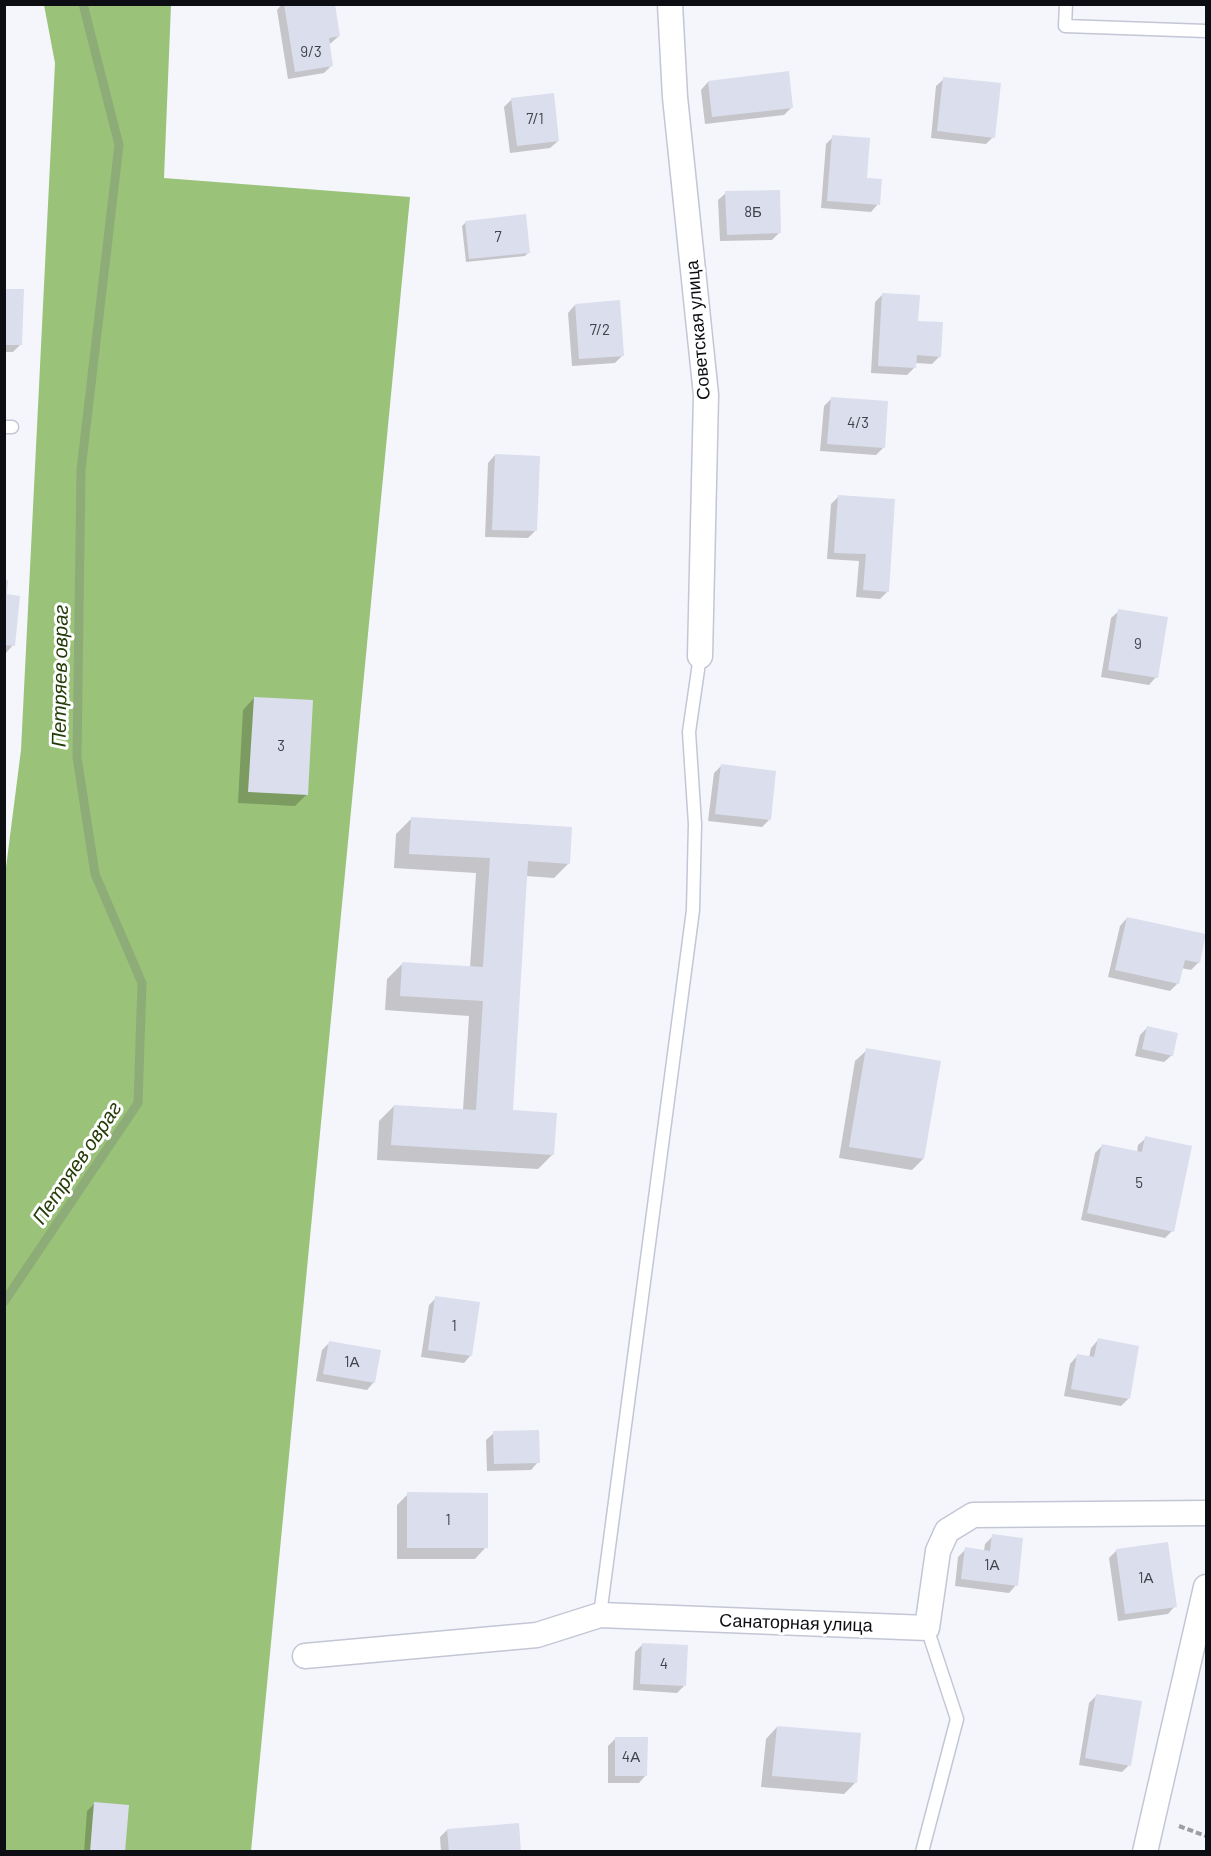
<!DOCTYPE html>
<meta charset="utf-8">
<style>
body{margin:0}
#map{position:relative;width:1211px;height:1856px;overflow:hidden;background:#f5f6fc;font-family:Barlow,sans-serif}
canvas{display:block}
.frame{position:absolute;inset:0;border:6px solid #0d0e13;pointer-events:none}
</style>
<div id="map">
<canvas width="1211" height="1856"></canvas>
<div class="frame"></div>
</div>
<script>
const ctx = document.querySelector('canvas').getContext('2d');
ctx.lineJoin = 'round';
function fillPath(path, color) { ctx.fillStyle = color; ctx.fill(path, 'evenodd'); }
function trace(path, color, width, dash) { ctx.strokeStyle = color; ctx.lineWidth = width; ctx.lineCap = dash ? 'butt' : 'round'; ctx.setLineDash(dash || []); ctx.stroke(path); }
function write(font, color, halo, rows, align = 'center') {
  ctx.font = font + ' Barlow,sans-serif'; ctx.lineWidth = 6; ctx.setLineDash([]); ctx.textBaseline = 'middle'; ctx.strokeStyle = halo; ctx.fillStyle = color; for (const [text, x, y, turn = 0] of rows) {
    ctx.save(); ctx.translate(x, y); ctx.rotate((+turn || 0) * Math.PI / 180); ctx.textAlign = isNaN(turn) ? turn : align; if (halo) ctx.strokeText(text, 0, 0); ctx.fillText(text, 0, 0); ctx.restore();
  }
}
const forest = new Path2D(`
 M44 5H171L164 178 410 197 251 1851 5 1852 4 883 21 750 55 63Z`);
const shadow = new Path2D(`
 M282 4H334L339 36 331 43 328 44 331 66 324 73 288 79 277 10Z
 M944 79 993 137 986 144 931 138 936 86Z
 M708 82 792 107 784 115 705 124 701 90Z
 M512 99 558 141 550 148 510 153 504 107Z
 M833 137 878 204 871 212 821 208 826 144Z
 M726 193 780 232 772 240 720 241 718 200Z
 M466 222 529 252 525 256 466 262 462 226Z
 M4 291 21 344 13 352H4Z
 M883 294 917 322 940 356 932 364 915 363 914 368 907 375 871 373 875 302Z
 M575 305 623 355 615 363 572 366 568 313Z
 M831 399 884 447 876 455 820 451 824 406Z
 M495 455 535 531 528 538 485 537 488 463Z
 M838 497 888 591 880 599 856 597 859 561 827 559 831 504Z
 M4 581 13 645 6 653H4Z
 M1119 611 1156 677 1149 685 1101 677 1111 618Z
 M254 698 307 794 295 806 238 803 243 710Z
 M721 766 769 820 762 827 708 821 714 773Z
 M411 819 569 863 554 878 526 876 511 1112 553 1154 538 1169 377 1160 379 1121 394 1106 463 1110 469 1016 385 1010 387 979 402 964 470 968 476 873 394 868 396 834Z
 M1127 918 1199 962 1191 970 1181 968 1178 983 1170 991 1108 977 1120 926Z
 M1147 1028 1172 1055 1164 1062 1135 1056 1140 1035Z
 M867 1050 923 1159 912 1170 839 1158 855 1061Z
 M1146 1138 1172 1231 1165 1238 1081 1220 1095 1153 1103 1145 1137 1153 1138 1145Z
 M436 1298 471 1355 464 1363 421 1357 429 1305Z
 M1098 1340 1128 1399 1121 1406 1064 1396 1070 1364 1077 1356 1089 1358 1091 1348Z
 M329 1343 374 1382 367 1390 316 1381 322 1350Z
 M494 1433 538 1462 531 1470 487 1471 486 1440Z
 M408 1494 486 1547 475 1559H397V1505Z
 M993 1536 1016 1585 1009 1593 955 1586 958 1557 966 1549 984 1551 985 1544Z
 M1117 1550 1175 1606 1168 1614 1118 1621 1109 1558Z
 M643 1644 684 1686 677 1693 633 1690 635 1652Z
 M1097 1695 1129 1765 1122 1772 1079 1765 1089 1703Z
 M777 1727 855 1783 844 1794 761 1787 766 1739Z
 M615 1739 646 1775 639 1783H608V1746Z
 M94 1804 123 1852H84L87 1811Z
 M447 1830 519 1852H441L440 1837Z`);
const stream = new Path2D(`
 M4 1302 138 1103 142 983 95 874 77 757 81 470 119 145 83 4`);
const building = new Path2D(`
 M284 4H335L340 36 329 38 333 66 295 72Z
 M789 71 793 108 712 117 708 81Z
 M943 77 1001 83 995 138 937 131Z
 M554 93 559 141 517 146 511 98Z
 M832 135 870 138 867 178 882 179 880 205 827 201Z
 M780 190 781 233 727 235 725 191Z
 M526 214 530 253 469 259 465 221Z
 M4 289H24L22 345H4Z
 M882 293 920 295 918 321 943 322 941 357 917 355 916 368 878 366Z
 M620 300 624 356 579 359 575 304Z
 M831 397 888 401 885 448 827 444Z
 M495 454 540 456 537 531 492 530Z
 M838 495 895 499 889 592 863 590 866 554 834 553Z
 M4 580H8L7 594 20 596 15 646 4 645Z
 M1118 609 1168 617 1158 678 1108 670Z
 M254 697 313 700 308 795 248 792Z
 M721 764 776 771 771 820 715 814Z
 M411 817 572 827 570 864 528 861 513 1110 557 1113 554 1155 391 1145 394 1105 476 1110 483 1001 400 996 402 962 483 967 490 858 409 854Z
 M1127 917 1206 934 1200 963 1185 960 1179 984 1115 970Z
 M1147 1026 1178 1033 1173 1056 1142 1049Z
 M866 1048 941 1061 924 1159 849 1147Z
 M1145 1136 1192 1146 1174 1232 1087 1213 1102 1144 1142 1152Z
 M435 1296 480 1302 472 1356 428 1350Z
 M1098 1338 1139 1346 1130 1399 1071 1389 1077 1354 1094 1357Z
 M329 1341 381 1350 375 1383 323 1374Z
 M539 1430 540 1463 494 1464 493 1431Z
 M407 1492 488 1493V1548H407Z
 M992 1534 1023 1538 1018 1586 961 1579 965 1547 990 1551Z
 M1168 1542 1177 1607 1125 1614 1116 1549Z
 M642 1643 688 1645 686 1686 640 1684Z
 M1096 1694 1142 1701 1131 1766 1085 1758Z
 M777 1726 861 1733 857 1783 772 1776Z
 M615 1737H648L647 1776H615Z
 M94 1802 129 1805 125 1852H90Z
 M519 1823 521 1852H449L447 1829Z`);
const path = new Path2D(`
 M1179 1826 1206 1836`);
const service = new Path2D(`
 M1066 4 1065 26 1206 31
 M4 427H12
 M600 1615 693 910 695 824 689 732 700 656
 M922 1852 957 1719 927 1628`);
const minor = new Path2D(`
 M670 4 675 97 706 395 700 656
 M305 1656 537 1635 600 1615 927 1628 938 1551 947 1531 973 1515 1206 1513
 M1145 1852 1206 1587`);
const numberNames = [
 ["9/3",311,52],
 ["7/1",535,119],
 ["8Б",753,212],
 ["7",498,237],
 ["7/2",600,330],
 ["4/3",858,423],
 ["9",1138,644],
 ["3",281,746],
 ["5",1139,1183],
 ["1",454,1326],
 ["1А",352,1362],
 ["1",448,1520],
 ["1А",992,1565],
 ["1А",1146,1578],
 ["4",664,1664],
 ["4А",631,1757]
];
const streetNames = [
 ["Советская улица",698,330,-95],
 ["Санаторная улица",796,1623,2]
];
const waterNames = [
 ["Петряев овраг",60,676,-89],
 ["Петряев овраг",77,1163,-56]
];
fillPath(forest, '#9ac279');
fillPath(shadow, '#0003');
trace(stream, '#8dac78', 9);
fillPath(building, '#dbdeed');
trace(service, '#c3c6d5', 15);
trace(minor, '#c3c6d5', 27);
trace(path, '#9d9ea4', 4, [6, 3]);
trace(service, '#fff', 12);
trace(minor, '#fff', 24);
write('15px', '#40424a', null, numberNames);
write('18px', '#0d0e13', '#fff', streetNames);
write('italic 20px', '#243d08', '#fff', waterNames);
</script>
